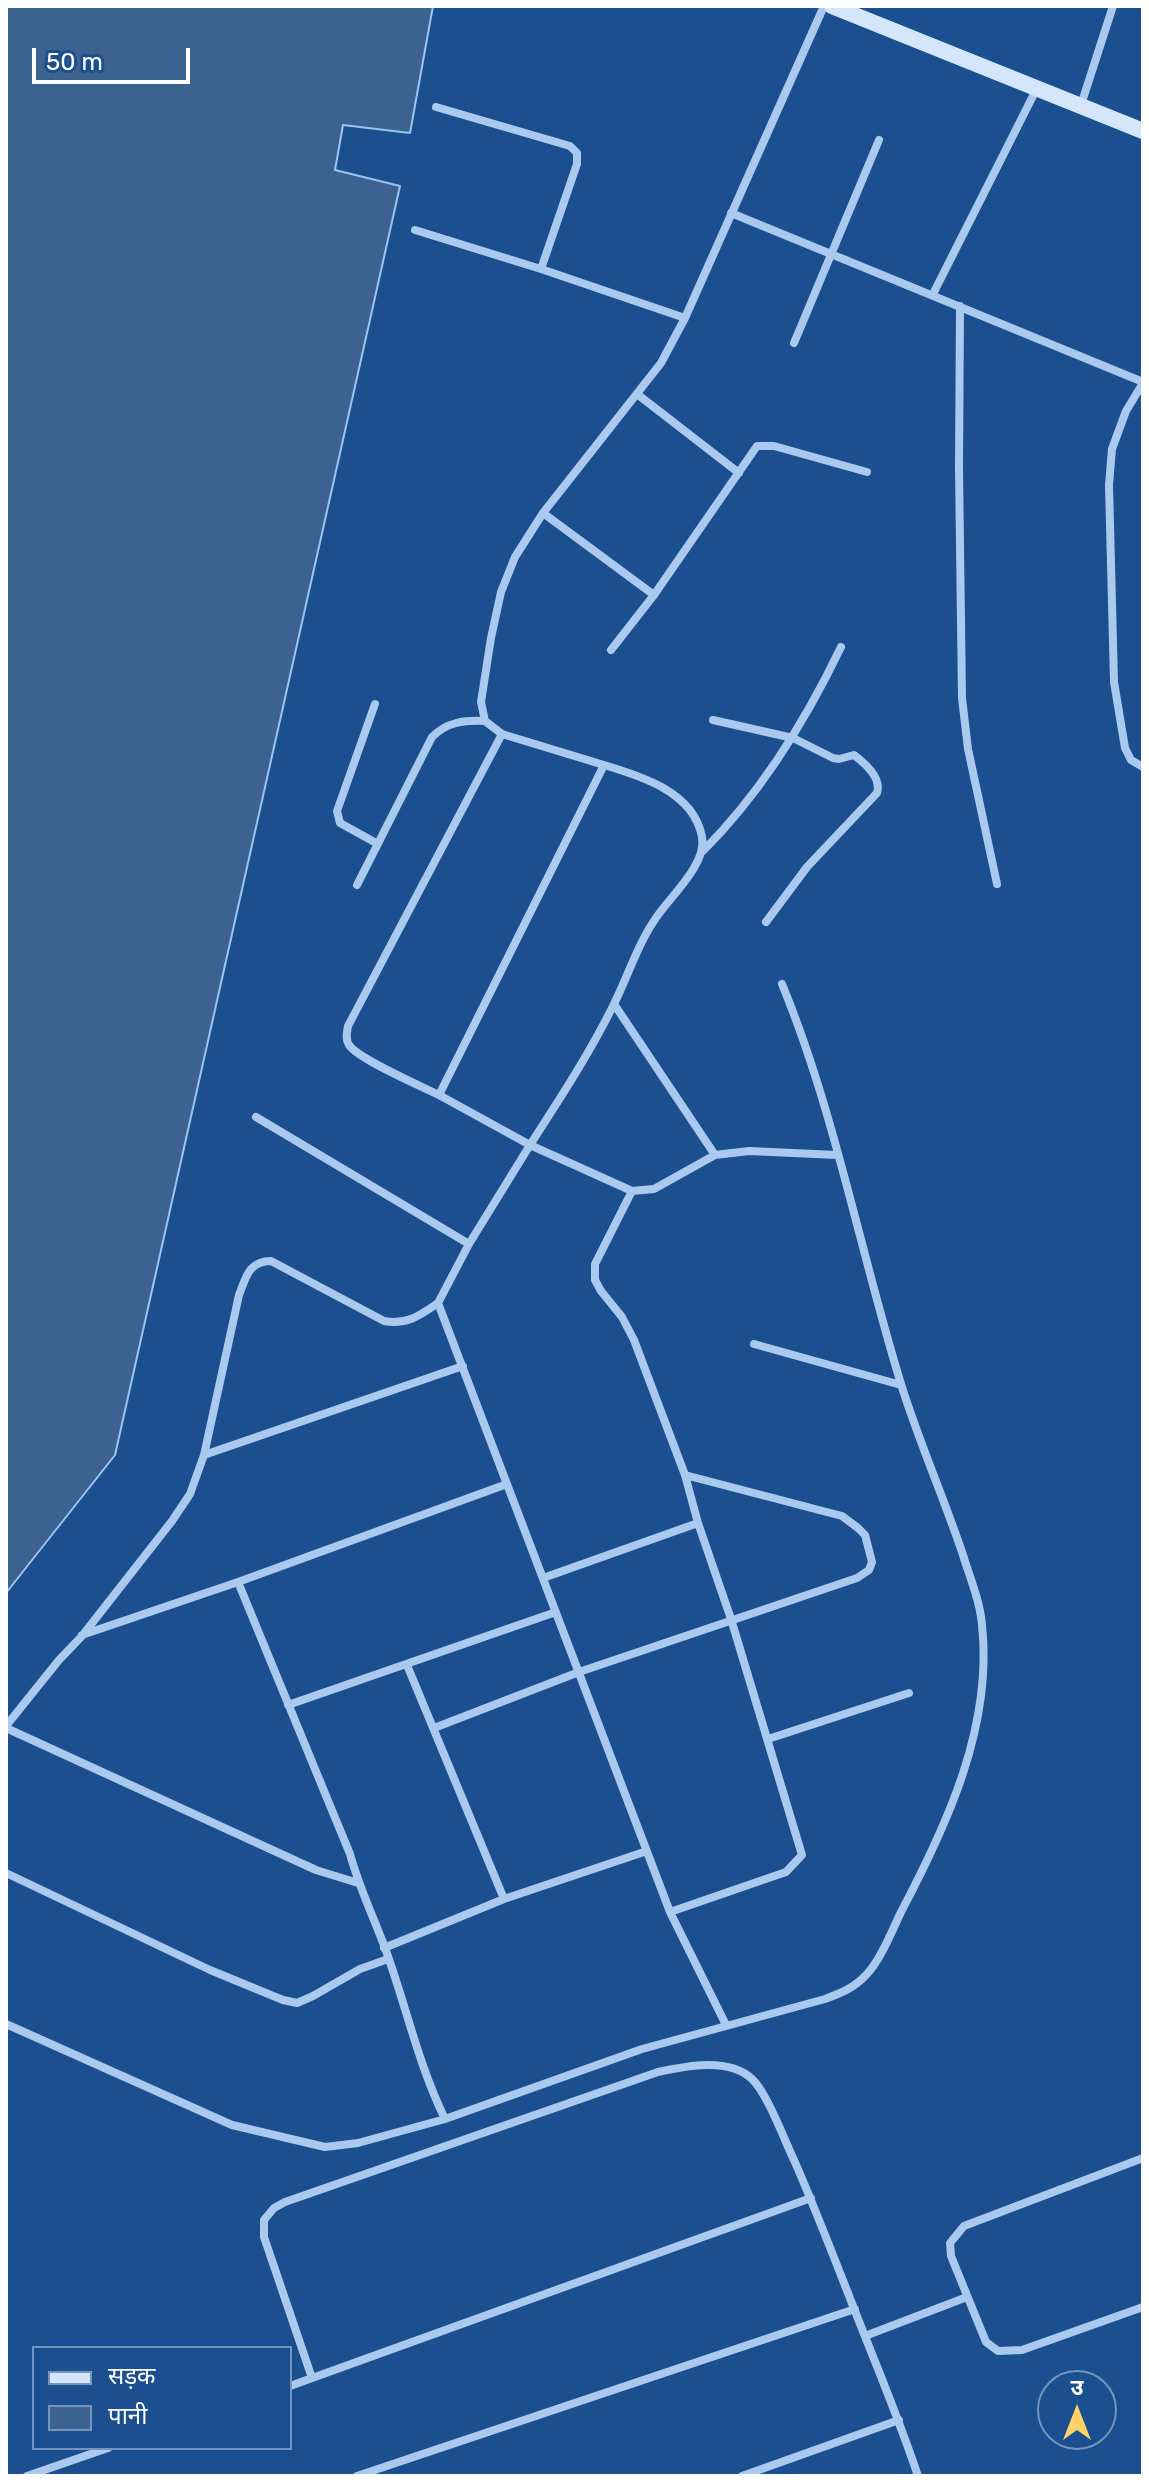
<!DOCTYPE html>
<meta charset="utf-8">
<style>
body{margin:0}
#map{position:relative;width:1149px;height:2482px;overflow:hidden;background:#1b4f8f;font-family:Rubik,"Noto Sans Devanagari",sans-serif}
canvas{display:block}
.frame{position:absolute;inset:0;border:8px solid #fff;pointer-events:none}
.legend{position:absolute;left:32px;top:2346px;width:260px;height:104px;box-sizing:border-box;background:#1b4f8f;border:2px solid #7695bc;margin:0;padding:10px 14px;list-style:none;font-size:24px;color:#fff}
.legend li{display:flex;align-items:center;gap:16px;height:40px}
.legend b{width:40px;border:2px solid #7695bc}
.north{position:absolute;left:1037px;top:2370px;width:80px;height:80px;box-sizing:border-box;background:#1b4f8f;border:2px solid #7695bc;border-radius:50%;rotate:0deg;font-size:22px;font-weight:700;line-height:32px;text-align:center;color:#fff}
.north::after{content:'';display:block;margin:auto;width:28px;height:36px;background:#ffd166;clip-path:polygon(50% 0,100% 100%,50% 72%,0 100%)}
.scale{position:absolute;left:32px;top:48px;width:158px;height:36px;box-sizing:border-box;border:4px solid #fff;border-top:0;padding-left:10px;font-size:24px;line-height:28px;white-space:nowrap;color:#fff;-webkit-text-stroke:6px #1b4f8f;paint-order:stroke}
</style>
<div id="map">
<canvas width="1149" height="2482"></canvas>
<div class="frame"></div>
<ul class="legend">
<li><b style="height:10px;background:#d6e6fa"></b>सड़क</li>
<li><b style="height:22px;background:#3c6290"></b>पानी</li>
</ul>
<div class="north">उ</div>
<div class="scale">50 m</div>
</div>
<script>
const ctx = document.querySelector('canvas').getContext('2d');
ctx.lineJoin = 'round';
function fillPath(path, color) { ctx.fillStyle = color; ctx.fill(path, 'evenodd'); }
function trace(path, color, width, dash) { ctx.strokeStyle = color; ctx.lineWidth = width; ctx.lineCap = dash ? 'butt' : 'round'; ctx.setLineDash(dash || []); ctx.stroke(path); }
const water = new Path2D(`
 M6 6H433L410 133 343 125 335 170 400 186 115 1455 6 1593Z`);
const street = new Path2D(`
 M1081 105 1113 6
 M436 107 570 146 577 153V164L541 269
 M731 213 1143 382
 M415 230 541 269 685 318
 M933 294 1037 88
 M960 306 959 468 962 698 968 749 997 884
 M794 343 879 140
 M1143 383 1126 411 1112 449 1109 485 1114 682 1125 748 1131 760 1143 767
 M637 394 739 473
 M543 513 654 595
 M611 650 654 595 757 446H774L867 472
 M375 704 337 811 340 823 378 844
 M713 720 793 738 833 758 839 759 854 755C866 764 882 778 877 793L807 867 766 922
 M604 765C641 776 694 792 702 837 707 863 673 894 658 915 637 944 628 977 612 1008 588 1056 559 1100 530 1145L632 1191 654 1189 715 1155 749 1151 837 1155
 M703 851C762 792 805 722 841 647
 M357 885 432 737C447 722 464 720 485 721
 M614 1004 715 1155
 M439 1095C421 1086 358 1059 349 1045 345 1039 347 1032 348 1026L502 734
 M256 1117 469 1244
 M632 1191 595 1264V1280L601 1291 622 1317 634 1340 685 1475 698 1523 731 1619 802 1855 786 1872 670 1912
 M754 1344 901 1385
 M204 1455 463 1366
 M543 1578 698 1523
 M238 1582 350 1854C359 1887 373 1916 385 1948 406 2005 418 2064 445 2119
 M82 1635 238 1582 507 1484
 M407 1665 504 1899
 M288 1705 556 1612
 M6 1726 59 1660 82 1636 172 1521 190 1494 204 1455 239 1295C246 1277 249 1261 271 1261L384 1321C407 1325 419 1316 438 1303
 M6 1728 316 1870 358 1883
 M434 1728 579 1672 857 1578 869 1570 872 1562 865 1535 858 1528 842 1516 685 1475
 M768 1739 909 1693
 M6 1873 210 1970 283 2000 297 2003 313 1996 360 1969 388 1959
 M384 1948 504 1899 647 1851
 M6 2024 232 2125 325 2147 358 2143 445 2119 642 2049 825 1999C841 1993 854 1988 866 1975 880 1961 892 1931 901 1912 947 1825 993 1726 982 1625 980 1601 970 1578 963 1555 944 1498 919 1442 901 1384 860 1251 835 1113 782 984
 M726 2025 670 1912 438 1303 469 1244 530 1145 439 1095 604 765 502 734 485 721 481 702 491 638 501 592 515 557 543 513 661 363 685 318 824 6
 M1143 2158 964 2226 950 2243 951 2256 986 2342 998 2351 1022 2350 1143 2307
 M865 2336 967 2297
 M312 2378 264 2237V2220L274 2208 285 2202 658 2072C686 2066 729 2057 752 2079 767 2093 784 2139 794 2160 819 2217 841 2276 864 2334 883 2381 902 2428 918 2476
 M290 2386 811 2198
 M27 2476 108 2448
 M357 2476 855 2309
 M742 2476 899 2420`);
const secondary = new Path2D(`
 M832 6 1143 131`);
fillPath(water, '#3c6290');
trace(water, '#9cc4f0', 2);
trace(street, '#a9c9ee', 8);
trace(secondary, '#d6e6fa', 16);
</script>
